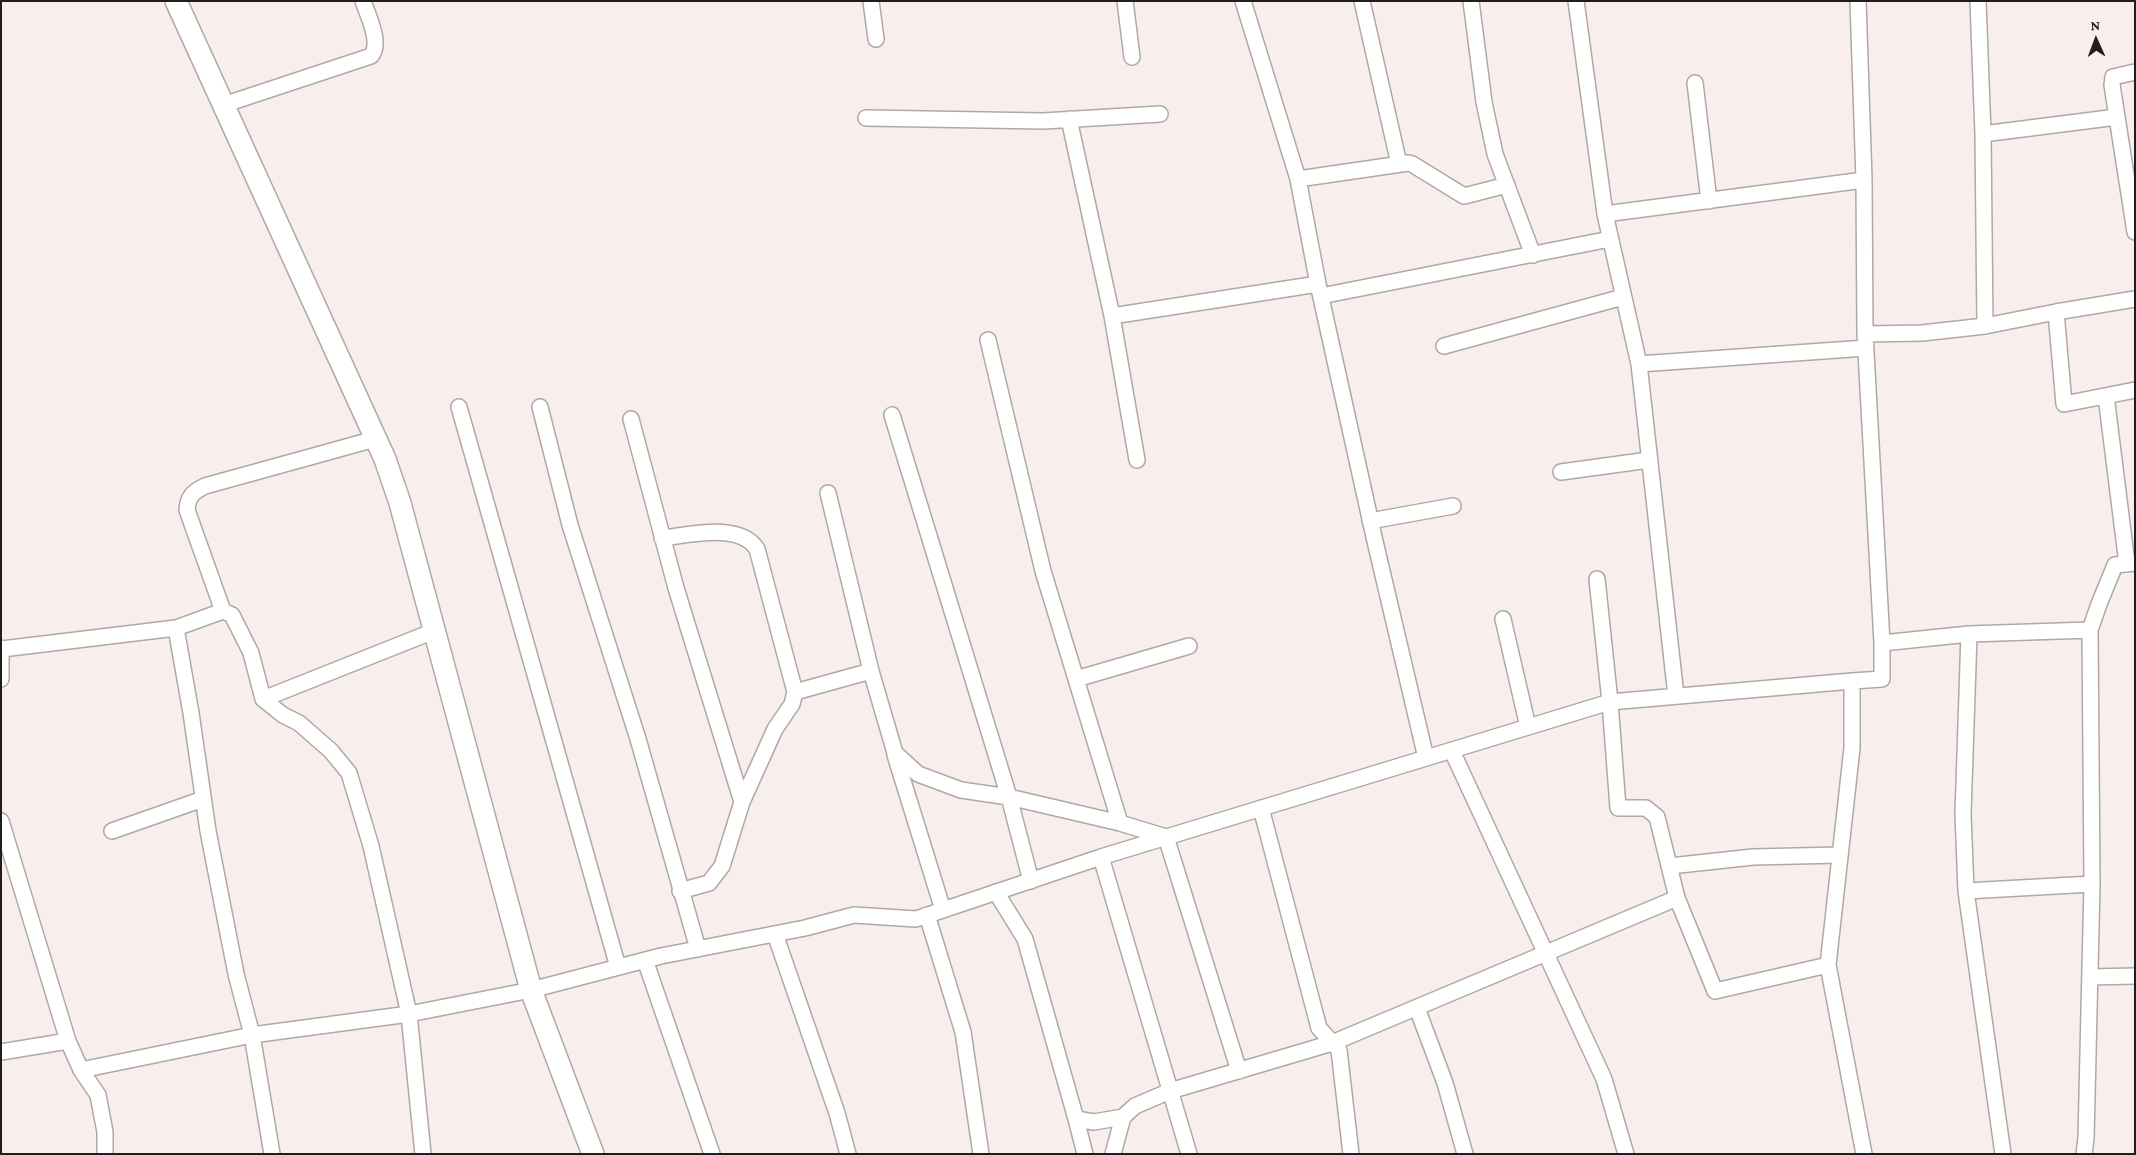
<!DOCTYPE html>
<style>
body{margin:0}
#map{position:relative;width:2136px;height:1155px;overflow:hidden;background:#f8eeec;font-family:"Crimson Pro",serif}
canvas{display:block}
.frame{position:absolute;inset:0;border:2px solid #211d1c;pointer-events:none}
.north{position:absolute;left:2071px;top:15px;width:50px;height:50px;-webkit-text-stroke:4px #f8eeec;paint-order:stroke;rotate:358deg;font-size:14px;font-weight:700;line-height:20px;text-align:center;color:#211d1c}
.north::after{content:'';display:block;margin:auto;width:18px;height:22px;background:#211d1c;clip-path:polygon(50% 0,100% 100%,50% 72%,0 100%)}
</style>
<div id="map">
<canvas width="2136" height="1155"></canvas>
<div class="frame"></div>
<div class="north">N</div>
</div>
<script>
const ctx = document.querySelector('canvas').getContext('2d');
ctx.lineJoin = 'round';
function trace(path, color, width, dash) { ctx.strokeStyle = color; ctx.lineWidth = width; ctx.lineCap = dash ? 'butt' : 'round'; ctx.setLineDash(dash || []); ctx.stroke(path); }
const street = new Path2D(`
 M871 1 876 39
 M1125 1 1132 57
 M1243 1 1298 179 1318 284
 M1362 1 1399 164
 M1471 1 1484 102 1495 154 1533 255
 M1576 1 1605 214 1639 364 1676 696
 M1858 1 1864 180 1865 334 1882 643
 M1695 83 1709 201
 M223 105 371 56C382 43 368 16 363 1
 M2117 117 2135 232
 M866 118 1043 121 1160 114
 M1069 119 1112 316
 M1983 134 2117 117 2112 85 2113 77 2135 72
 M1298 179 1408 163 1412 164 1464 196 1507 185
 M1605 214 1864 180
 M1321 296 1610 239
 M2056 312 2064 404 2135 390
 M1985 326 2056 312 2135 299
 M1865 334 1922 333 1985 326 1983 134 1978 1
 M988 340 1043 571 1120 823
 M1444 346 1623 297
 M1639 364 1866 348
 M2106 396 2127 564
 M459 407 618 967
 M540 407 570 525 638 739 698 949
 M892 415 1009 797 1120 823 1166 837 1239 1071
 M631 419 676 588 742 802
 M1137 460 1112 316 1318 284 1374 537 1426 758
 M1561 472 1649 460
 M828 493 871 671
 M1370 521 1453 506
 M662 538C689 535 740 522 757 549L795 692 792 704 775 729 742 802 722 866 709 883 680 891
 M1597 579 1610 702 1852 681
 M223 611 187 510C188 496 193 492 205 486L375 439
 M1503 619 1528 727
 M176 628 191 713 208 831 236 974 252 1035 272 1154
 M1969 634 1963 814 1966 891 2003 1154
 M1 648V679
 M2 649 176 628 223 611 232 615 251 653 263 699 283 715 299 723 331 751 349 773 371 846 409 1014 423 1154
 M1076 679 1189 646
 M795 692 871 671 895 753 918 774 961 790 1009 797 1031 881
 M263 699 434 631
 M1452 751 1604 1079 1626 1154
 M895 755 943 910
 M1261 808 1319 1028 1339 1050 1351 1154
 M1 821 68 1041 81 1070 252 1035 409 1014 531 990 661 956 805 928 854 915 916 919 1101 857
 M112 831 203 799
 M1670 866 1753 857 1840 855
 M1966 891 2092 884
 M996 892 1025 939 1076 1119 1094 1122 1123 1117
 M1677 898 1715 991 1828 965
 M927 915 963 1032 981 1154
 M775 934 837 1113 848 1154
 M645 960 712 1154
 M2090 977 2135 976
 M1417 1008 1445 1083 1465 1154
 M1 1052 68 1041
 M81 1070 98 1095 105 1132V1154
 M1076 1119 1085 1154
 M1113 1154 1123 1117 1135 1106 1170 1091 1332 1043 1677 898 1657 817 1646 808H1618L1610 702 1101 857 1189 1154
 M1864 1154 1828 965 1852 748V681L1882 679V643L1969 634 2090 630
 M2084 1154 2086 1138 2092 884 2090 630 2099 604 2115 565 2135 563`);
const secondary = new Path2D(`
 M176 1 385 459 400 503 531 990 593 1154`);
trace(street, '#b1a8a6', 18);
trace(secondary, '#b1a8a6', 24);
trace(street, '#fff', 15);
trace(secondary, '#fff', 21);
</script>
